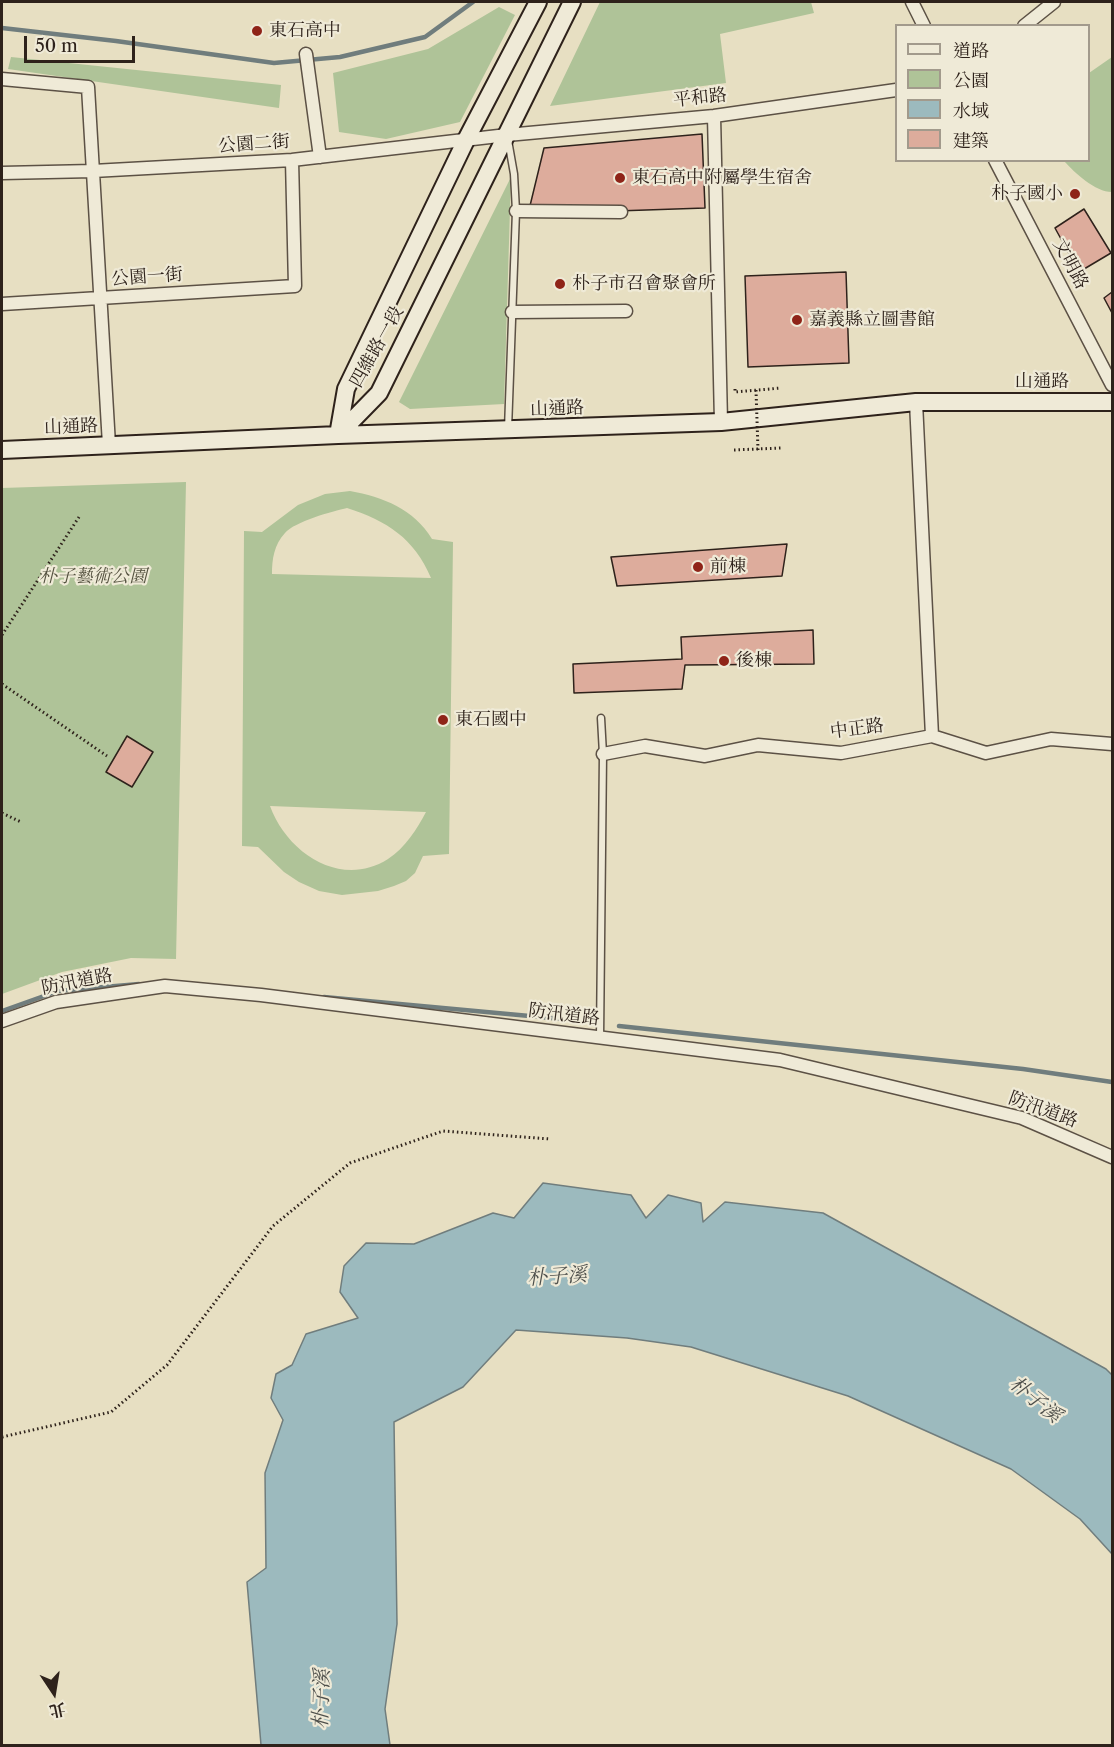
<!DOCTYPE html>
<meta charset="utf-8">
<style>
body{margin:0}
#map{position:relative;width:1114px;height:1747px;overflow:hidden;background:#e7dfc2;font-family:"Libre Caslon Text","Noto Serif TC",serif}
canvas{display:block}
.frame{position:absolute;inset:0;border:3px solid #2e221b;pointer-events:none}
.legend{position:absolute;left:895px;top:24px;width:195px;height:138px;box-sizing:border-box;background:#efead7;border:2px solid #a29a8c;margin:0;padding:8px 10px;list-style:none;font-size:18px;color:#2e221b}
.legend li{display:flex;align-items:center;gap:12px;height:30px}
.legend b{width:30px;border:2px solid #a29a8c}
.north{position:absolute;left:24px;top:1663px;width:60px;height:60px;-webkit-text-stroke:4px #efead7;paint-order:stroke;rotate:168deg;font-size:16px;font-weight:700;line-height:24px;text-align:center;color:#2e221b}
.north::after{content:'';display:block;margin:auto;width:21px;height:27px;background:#2e221b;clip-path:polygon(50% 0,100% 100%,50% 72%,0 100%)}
.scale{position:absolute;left:24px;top:36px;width:111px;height:27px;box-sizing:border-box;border:3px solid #2e221b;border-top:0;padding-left:8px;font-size:18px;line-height:21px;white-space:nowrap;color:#2e221b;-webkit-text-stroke:4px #efead7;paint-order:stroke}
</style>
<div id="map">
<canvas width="1114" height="1747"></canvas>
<div class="frame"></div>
<ul class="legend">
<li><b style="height:8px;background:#efead7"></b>道路</li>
<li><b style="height:16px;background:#afc398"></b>公園</li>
<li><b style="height:16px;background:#9cbabe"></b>水域</li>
<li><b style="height:16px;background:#ddac9c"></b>建築</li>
</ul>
<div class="north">北</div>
<div class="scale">50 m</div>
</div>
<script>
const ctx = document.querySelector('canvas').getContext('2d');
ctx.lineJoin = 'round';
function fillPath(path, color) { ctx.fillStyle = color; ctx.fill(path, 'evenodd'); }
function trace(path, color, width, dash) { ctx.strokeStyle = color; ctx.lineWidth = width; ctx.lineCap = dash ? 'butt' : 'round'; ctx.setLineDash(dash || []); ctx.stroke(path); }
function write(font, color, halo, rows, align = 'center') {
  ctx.font = font + ' "Libre Caslon Text","Noto Serif TC",serif'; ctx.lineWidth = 4.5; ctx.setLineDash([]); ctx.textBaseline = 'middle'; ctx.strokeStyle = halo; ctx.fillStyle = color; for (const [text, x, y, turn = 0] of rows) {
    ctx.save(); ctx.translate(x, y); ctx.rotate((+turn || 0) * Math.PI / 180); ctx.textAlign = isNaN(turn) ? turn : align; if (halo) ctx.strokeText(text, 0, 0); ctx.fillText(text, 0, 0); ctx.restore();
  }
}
const green = new Path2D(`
 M600 2H811L814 13 720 34 726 83 550 106Z
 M499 7 515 15 460 122 386 139 339 132 333 73 428 49Z
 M11 57 281 85 279 108 8 69Z
 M1112 57V192C1095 192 1075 173 1064 161L1088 160 1089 73Z
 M511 177 504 404 410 409 399 402Z
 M186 482 176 959 131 958 62 972 2 994V488Z
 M350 491C383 497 414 509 432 539L453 542 449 854 423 856 415 873 406 881 394 886 378 891 342 895 319 891 299 882 284 872 258 847 242 846 244 531 262 532 298 505 325 494ZM347 508C387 521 414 538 431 578L272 574C272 559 274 545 285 533 294 522 333 511 347 508ZM270 806 426 812C417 829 405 848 388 859 341 889 287 853 270 806Z`);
const water = new Path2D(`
 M543 1183 631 1195 646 1218 668 1195 701 1203 703 1222 725 1202 823 1213 1106 1369 1112 1375V1554L1080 1519 1011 1469 848 1396 691 1347 627 1338 516 1330 463 1387 394 1422 397 1624 385 1709 390 1745H261L247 1582 266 1568 265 1473 283 1420 271 1398 276 1374 292 1365 306 1334 358 1318 340 1292 344 1266 366 1243 414 1244 493 1213 514 1218Z`);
const stream = new Path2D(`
 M2 28 116 41 274 63 340 57 425 37 473 2
 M324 997 562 1019
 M2 1011 58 991 139 984
 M619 1026 1023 1069 1112 1082`);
const building = new Path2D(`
 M702 134 705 208 528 214 544 148Z
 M1084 209 1111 253 1079 272 1055 228Z
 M846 272 849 363 748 367 745 276Z
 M1112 292V313L1104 298Z
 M787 544 782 576 617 586 611 557Z
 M813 630 814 664 685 665 682 689 574 693 573 664 682 659 681 637Z
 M127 736 153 752 132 787 106 772Z`);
const path = new Path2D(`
 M735 389V392L781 388
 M734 450 781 448
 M2 635 79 517
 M2 684 107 756
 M2 813 21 822
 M2 1437 111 1412 167 1365 273 1226 350 1163 443 1131 550 1139`);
const lane = new Path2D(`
 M508 140 514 174 516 211 508 429
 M600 1037 603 754 601 718`);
const street = new Path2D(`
 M912 2 924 26
 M1024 26 1054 2
 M306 54 320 157
 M2 79 88 87 109 445
 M714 116 721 422
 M995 160 1112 385
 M2 173 93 171 292 160 507 135 714 116 896 90
 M516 211 621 212
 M2 304 295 286 292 160
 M512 312 626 311
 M916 402 932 736
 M603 754 645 746 705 756 758 745 841 753 932 736 986 753 1051 739 1112 744
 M2 1021 56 1002 165 986 261 995 780 1060 1022 1118 1112 1157`);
const secondary = new Path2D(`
 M338 435 379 393 572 2
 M338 435 346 389 466 140 538 2
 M2 450 338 435 721 422 916 402H1112`);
const pathBridge = new Path2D(`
 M756 390 758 450`);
const markers = [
 [257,31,6,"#8f2418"],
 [620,178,6,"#8f2418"],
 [1075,194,6,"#8f2418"],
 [560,284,6,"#8f2418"],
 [797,320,6,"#8f2418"],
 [698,567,6,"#8f2418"],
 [724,661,6,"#8f2418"],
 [443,720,6,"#8f2418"]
];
const poiNames = [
 ["東石高中",269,31],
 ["東石高中附屬學生宿舍",632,178],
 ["朴子國小",1063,194,"right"],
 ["朴子市召會聚會所",572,284],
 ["嘉義縣立圖書館",809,320],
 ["前棟",710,567],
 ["後棟",736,661],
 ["東石國中",455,720]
];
const streetNames = [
 ["平和路",700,98,-6],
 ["公園二街",254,144,-4],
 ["文明路",1070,264,62],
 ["公園一街",147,277,-4],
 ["四維路一段",377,347,-61],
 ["山通路",1042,382],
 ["山通路",557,409,-2],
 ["山通路",71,427,-2],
 ["中正路",857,729,-7],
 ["防汛道路",77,982,-11],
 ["防汛道路",564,1015,7],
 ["防汛道路",1043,1110,20]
];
const parkNames = [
 ["朴子藝術公園",93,577]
];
const waterNames = [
 ["朴子溪",557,1277,-4],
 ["朴子溪",1035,1400,39],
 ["朴子溪",322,1699,-88]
];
fillPath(green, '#afc398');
fillPath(water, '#9cbabe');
trace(water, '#707d7d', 1.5);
trace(stream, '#707d7d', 4.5);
fillPath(building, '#ddac9c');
trace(building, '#2e221b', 1.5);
trace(lane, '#5c5145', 9);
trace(street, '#5c5145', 15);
trace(secondary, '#2e221b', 20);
trace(path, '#2e221b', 3, [1.5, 3]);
trace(lane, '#efead7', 6);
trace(street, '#efead7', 12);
trace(secondary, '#efead7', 16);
trace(pathBridge, '#2e221b', 3, [1.5, 3]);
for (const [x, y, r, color] of markers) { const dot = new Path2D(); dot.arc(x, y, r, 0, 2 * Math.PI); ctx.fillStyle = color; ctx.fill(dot); trace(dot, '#efead7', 2); }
write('18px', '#2e221b', '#efead7', poiNames, 'left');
write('18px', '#2e221b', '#efead7', streetNames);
write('italic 18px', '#555240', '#efead7', parkNames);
write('italic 20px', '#4f504c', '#efead7', waterNames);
</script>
